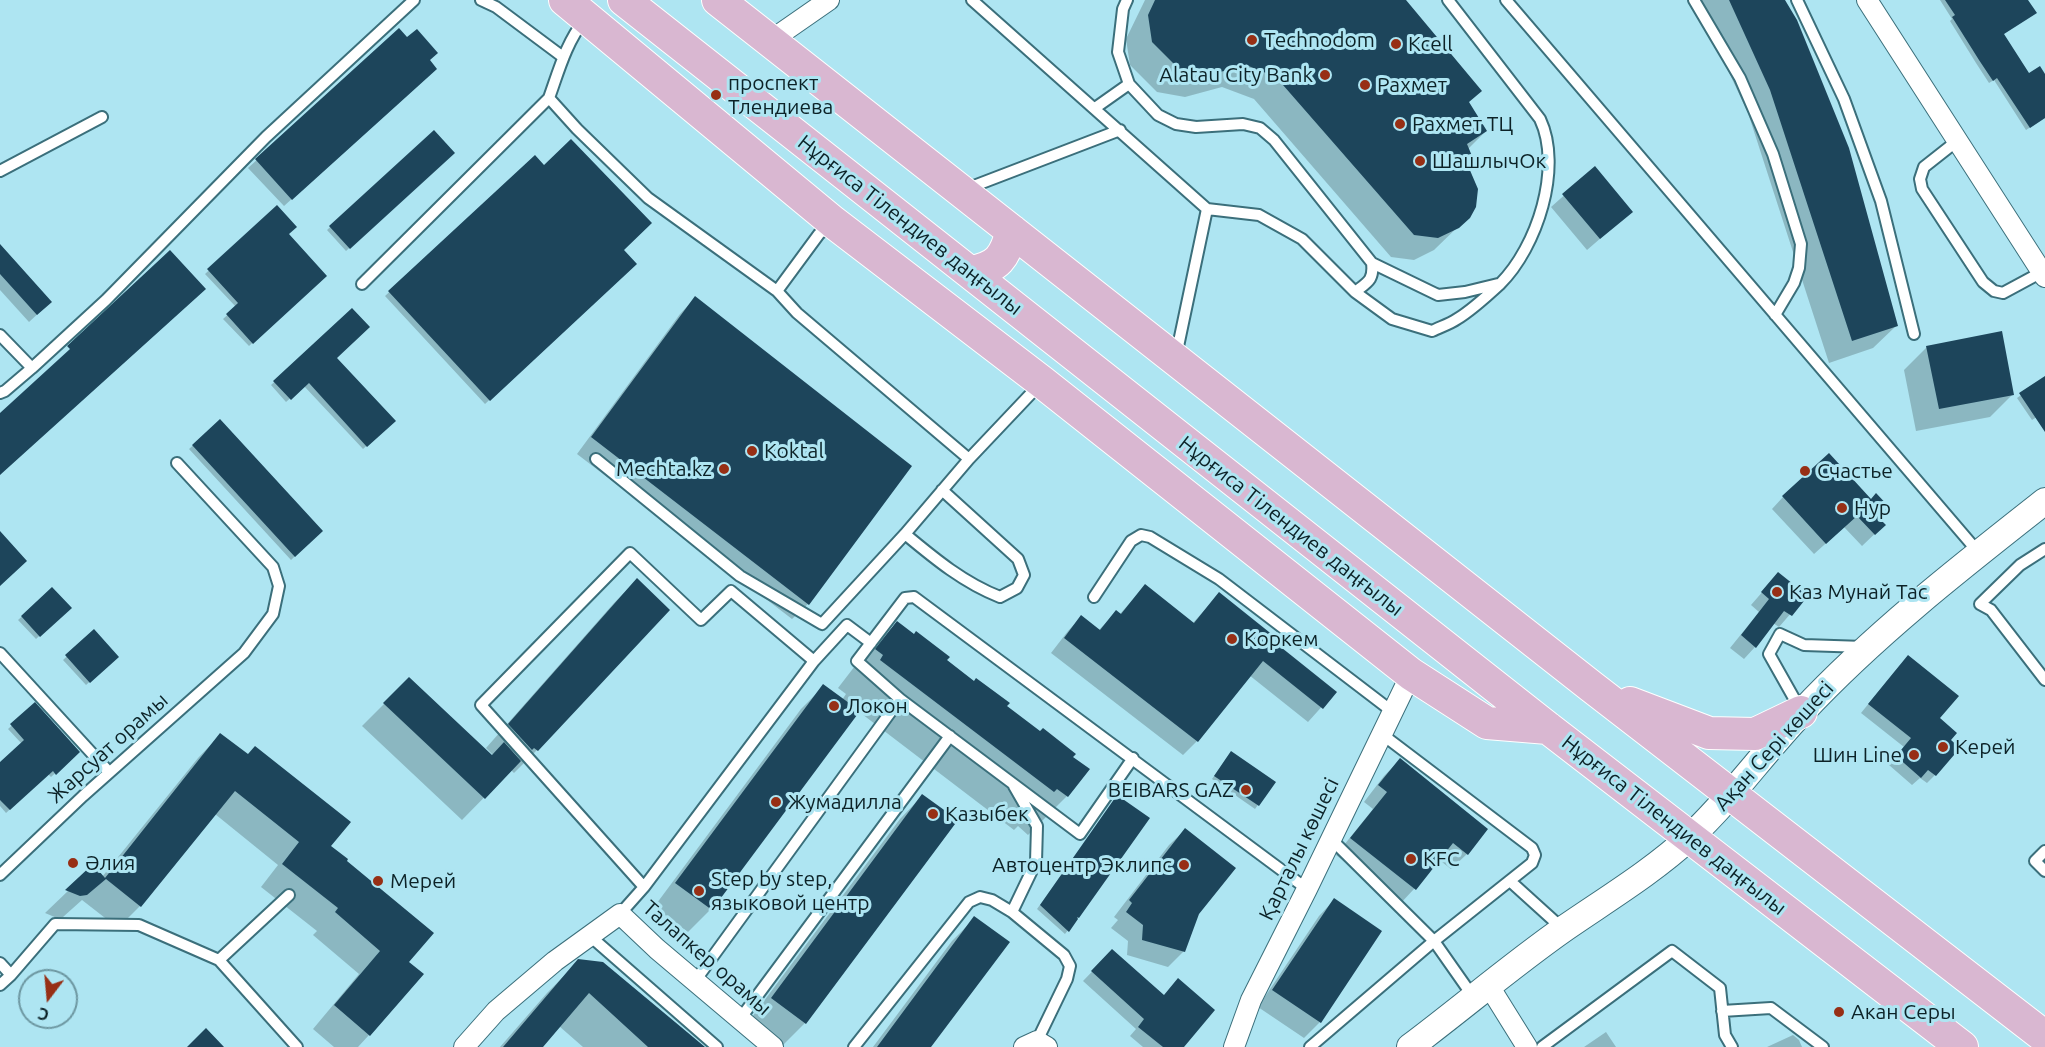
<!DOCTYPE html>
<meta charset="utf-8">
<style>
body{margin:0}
#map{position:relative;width:2045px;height:1047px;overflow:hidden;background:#aee5f2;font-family:Ubuntu,sans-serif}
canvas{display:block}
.north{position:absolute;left:18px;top:969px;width:60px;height:60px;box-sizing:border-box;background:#aee5f2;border:2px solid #6d97a1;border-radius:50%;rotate:196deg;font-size:16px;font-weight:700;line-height:24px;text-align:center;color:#0c2227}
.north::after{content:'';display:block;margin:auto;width:21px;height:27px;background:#972f15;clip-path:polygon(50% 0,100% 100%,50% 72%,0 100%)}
</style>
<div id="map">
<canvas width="2045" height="1047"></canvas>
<div class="north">С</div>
</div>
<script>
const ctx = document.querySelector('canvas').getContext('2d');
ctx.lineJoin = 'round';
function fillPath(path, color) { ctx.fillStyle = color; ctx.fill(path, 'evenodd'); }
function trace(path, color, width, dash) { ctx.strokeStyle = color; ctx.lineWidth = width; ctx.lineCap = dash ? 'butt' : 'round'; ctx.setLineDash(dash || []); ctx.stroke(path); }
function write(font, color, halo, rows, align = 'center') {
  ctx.font = font + ' Ubuntu,sans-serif'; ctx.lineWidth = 6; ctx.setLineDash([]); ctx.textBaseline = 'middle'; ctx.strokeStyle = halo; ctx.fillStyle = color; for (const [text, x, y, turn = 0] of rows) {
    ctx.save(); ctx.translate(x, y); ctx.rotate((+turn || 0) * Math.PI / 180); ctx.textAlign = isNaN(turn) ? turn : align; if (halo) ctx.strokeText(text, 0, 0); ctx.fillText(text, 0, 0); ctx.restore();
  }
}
const shadow = new Path2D(`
 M1145 0H1404L1486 131 1468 149 1464 162 1468 217 1434 250 1414 260 1391 257 1254 99 1222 87 1185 97 1157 92 1130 65 1126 39Z
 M1695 0H1784L1896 326 1873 348 1829 363 1748 113Z
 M1940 0H2027L2035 13 2002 35 2028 75 2045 77V118L2026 130 1994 80 1989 83 1976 63 1950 21 1952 19Z
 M399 31 428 61V76L284 206 248 168Z
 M434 132 453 153 346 251 327 230Z
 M535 157 635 264 485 404 385 296Z
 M1595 168 1631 212 1587 250 1551 207Z
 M277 208 287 235 325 276 249 346 223 319 236 307 205 274Z
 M0 247 42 310 29 322 0 290Z
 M695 298 808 604 792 619 577 454 680 314Z
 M352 310 335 358 394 421 363 449 304 386 286 402 271 385Z
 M1927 347 2013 394 1990 417 1916 431 1904 370Z
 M2045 378V412L2032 420 2017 398Z
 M220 421 321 531 291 560 189 449Z
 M1783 497 1879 520 1884 525 1862 546 1844 527 1814 554 1772 509Z
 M1778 574 1805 597 1779 627 1773 623 1755 647 1744 659 1730 648 1759 612 1751 605Z
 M637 580 667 610 537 750 514 773 511 770 462 820 362 726 409 679 492 758 494 756 486 748 614 603Z
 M1145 586 1192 624 1219 594 1274 644 1335 692 1308 722 1249 675 1197 741 1183 755 1051 653 1068 631 1081 617 1099 630 1116 612 1119 615Z
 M52 589 69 608 36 639 18 620Z
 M897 623 1087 769 1067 796 1028 835 1018 826 1014 830 858 711 711 909 688 932 654 907 801 709 824 686 842 700 846 694 838 688 858 662Z
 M94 631 117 657 86 685 63 660Z
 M1900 665 1938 719 1948 740 1935 775 1927 783 1920 778 1912 785 1889 765 1904 747 1861 713Z
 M35 704 78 752 51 777 48 774 6 813 0 806V764L22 744 8 729Z
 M220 735 329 846 407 962 369 1035 358 1047H334L313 1029 359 974 313 935 317 931 261 887 278 865 215 814 140 906 118 928 82 900 63 917 57 918 45 913 93 867 102 877 198 758Z
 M1228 756 1274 782 1255 809 1212 779Z
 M1400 760 1467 854 1451 869 1438 859 1414 889 1399 905 1336 855 1373 809 1364 802 1384 776Z
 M922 796 955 820 805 1023 782 1046 749 1021 900 819Z
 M1117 797 1078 917 1065 934 1037 909Z
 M1185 830 1184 951 1168 967 1127 955 1128 941 1111 928 1118 920 1114 917 1169 845Z
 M1334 900 1380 931 1320 1022 1304 1038 1258 1007 1319 916Z
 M975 918 929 1047H873L952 941Z
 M1112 951 1182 1047H1143L1130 1036 1136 1029 1083 981Z
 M579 961 702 1047H583L559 1026 541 1047H500L547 993Z
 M1606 1032 1616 1047H1584Z
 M1793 1035 1799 1040 1802 1047H1767Z`);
const building = new Path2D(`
 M1155 0H1406L1482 91 1469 102 1487 131 1467 144 1472 156 1466 161 1478 189 1476 207 1470 218 1459 228 1438 238 1414 235 1276 77 1246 65 1209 75 1180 70 1152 42 1148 15Z
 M1729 0H1785L1797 20 1849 148 1898 326 1852 341 1770 90Z
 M1945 0H2028L2037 13 2004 34 2029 73 2040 66 2045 74V118L2030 128 1997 78 1993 81 1979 60 1952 17 1955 15Z
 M399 28 407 37 417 29 438 53 430 60 437 69 292 200 255 159Z
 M434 130 455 153 350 249 329 226Z
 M571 139 652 223 624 250 637 264 490 401 388 291 535 155 544 165Z
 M1595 166 1633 212 1600 239 1562 194Z
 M277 205 297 227 289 234 327 276 253 344 226 314 238 303 207 269Z
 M0 244 52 302 37 315 0 274Z
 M170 250 206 289 0 475V413L70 349 67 346Z
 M695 296 912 466 809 605 591 437Z
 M352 308 370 327 337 358 396 421 367 447 309 383 291 400 273 381Z
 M2002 331 2014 395 1939 409 1926 346Z
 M2045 376V432L2019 393Z
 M220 419 323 531 295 557 192 445Z
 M1829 453 1871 499 1876 493 1892 510 1881 520 1886 525 1875 535 1857 516 1826 544 1782 496Z
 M0 531 27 561 0 586Z
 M1778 572 1808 596 1792 616 1784 611 1756 648 1741 635 1769 599 1761 592Z
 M637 578 670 610 538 751 534 748 532 750 508 724Z
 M1145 584 1194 623 1219 592 1279 640 1277 644 1337 692 1323 709 1263 661 1198 742 1064 638 1081 615 1100 630 1116 610 1121 614Z
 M52 587 72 608 40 637 21 616Z
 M897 621 914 634 916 631 950 657 947 660 974 681 976 678 1010 703 1007 706 1040 731 1043 728 1076 754 1073 757 1090 769 1068 797 1057 789 1054 792 880 660 883 655 875 649Z
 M94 629 119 657 90 683 65 655Z
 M1908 655 1959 696 1940 718 1957 733 1951 740 1960 748 1936 776 1928 770 1921 778 1896 756 1911 738 1868 704Z
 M409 677 492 755 504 742 521 761 485 799 383 703Z
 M823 684 860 711 712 910 675 883Z
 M35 702 80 752 56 775 53 771 10 810 0 800V762L24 740 10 724Z
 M220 733 248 754 255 746 351 822 331 846 348 859 347 861 434 933 409 962 424 974 370 1036 334 1005 380 951 335 912 338 908 282 864 299 842 235 791 141 907 106 879 87 895 80 896 65 890 93 864 105 878Z
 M1231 751 1276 782 1259 806 1214 776Z
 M1400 758 1488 829 1468 855 1453 843 1416 890 1350 838 1387 792 1378 785Z
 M922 794 958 820 806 1024 771 998Z
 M1117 795 1150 818 1079 918 1077 917 1078 919 1069 932 1040 905Z
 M1185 828 1236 868 1199 914 1185 952 1142 940 1143 925 1126 912 1132 903 1129 900Z
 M1334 898 1382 931 1321 1023 1272 990Z
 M974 916 1010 942 931 1047H877Z
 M1112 949 1164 995 1178 978 1215 1010 1184 1047H1163L1138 1027 1144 1019 1091 971Z
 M578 959 603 962 705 1047H648L589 993 543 1047H503Z
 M206 1028 224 1047H187Z`);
const service = new Path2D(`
 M481 0 496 7 563 57
 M972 0 1207 209 1176 356
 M1127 0 1123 9 1118 52 1129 84 1158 115 1176 124 1196 127 1243 124 1260 128 1274 140 1372 263C1374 280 1368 282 1355 292L1302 239 1259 215 1207 209
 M1506 0 1979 553
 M1694 0 1740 78 1773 154 1801 244 1799 268 1794 283 1775 315
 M1797 0 1844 99 1881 201 1914 334
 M549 98 577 129 648 198 777 291
 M1095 108 1129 84
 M1957 141 1924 167 1920 179 1922 189 1983 282 1994 291 2003 293 2042 272
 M0 171 102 117
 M966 189 1120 130
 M831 224 819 234 777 291 797 313 969 459
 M1372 263 1438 295 1465 292 1498 284
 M362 284 549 98C559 70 566 43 585 19
 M1355 292 1392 319 1432 331C1440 327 1450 324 1457 319 1472 310 1487 296 1500 284 1537 247 1563 168 1540 119L1448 0
 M0 335 32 368 106 300 266 137 414 0
 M0 393 5 391 32 368
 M596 459 740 576 822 624 905 534 969 459 1041 383
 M905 534C935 559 964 583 1000 597L1017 588 1024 575 1018 559 942 490
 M2045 549 2020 565 1980 604 1991 610 2045 680
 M1094 597 1131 541 1141 535 1150 537 1219 579 1393 712
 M0 653 109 772
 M814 661 847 625 871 643
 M900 699 857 661 905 598 914 597 1307 889
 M1800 709 1769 654 1780 634 1804 645 1864 647
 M1331 839 1434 941 1532 863 1535 855 1532 848 1383 735
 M2045 851 2035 861 2045 871
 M0 875 83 796 244 653 273 614 279 586 273 567 177 463
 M1510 881 1563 929
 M1012 912 1036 862 1037 826 1014 786
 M620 914 644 887 814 661 731 591 701 620 630 553 481 705 644 887
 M590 936 717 1047
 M219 960 289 895
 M0 963 11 975 0 985
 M11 975 55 924 139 925 219 960 297 1047
 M695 981 900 699 1080 834 1133 758
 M1722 1011 1771 1008 1823 1047
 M740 1019 950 736
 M854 1047 969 902 980 897 992 900 1012 912 1064 955 1070 966 1067 979 1037 1041
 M1310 1047 1434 941 1474 998
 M1542 1047 1672 951 1720 988 1725 1035 1732 1047`);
const minor = new Path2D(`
 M1867 0 2045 277
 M770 41 829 0
 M1489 986 1527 1047
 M464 1047 496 1011 555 961 620 914 657 949 773 1047
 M1024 1047 1037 1041 1047 1047
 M1234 1047 1251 1000 1307 889 1411 674`);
const tertiary = new Path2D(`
 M1410 1047C1462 1008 1512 965 1565 928 1607 899 1652 872 1690 837 1731 799 1763 753 1802 712 1875 634 1961 567 2045 501`);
const primary = new Path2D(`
 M565 0 833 222 1042 382 1411 674 1487 723 1548 728
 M624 0 1548 728 1962 1047
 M718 0 1592 687 2045 1037
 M970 272C998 268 1005 257 1012 231
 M1630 703 1709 733 1755 734 1801 712`);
const markers = [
 [1252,40,6,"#972f15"],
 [1396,44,6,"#972f15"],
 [1325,75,6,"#972f15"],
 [1365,85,6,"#972f15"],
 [716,95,6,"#972f15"],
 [1400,124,6,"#972f15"],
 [1420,161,6,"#972f15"],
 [752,451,6,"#972f15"],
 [724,469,6,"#972f15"],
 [1805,471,6,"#972f15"],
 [1842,508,6,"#972f15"],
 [1777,592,6,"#972f15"],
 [1232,639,6,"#972f15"],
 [834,706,6,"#972f15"],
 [1943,747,6,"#972f15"],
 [1914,755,6,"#972f15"],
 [1246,790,6,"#972f15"],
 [776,802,6,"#972f15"],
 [933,814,6,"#972f15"],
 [1411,859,6,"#972f15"],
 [73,863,6,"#972f15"],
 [1184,865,6,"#972f15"],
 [378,881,6,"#972f15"],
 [699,891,6,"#972f15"],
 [1839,1012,6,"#972f15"]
];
const poiNames = [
 ["Technodom",1264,40],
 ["Kcell",1408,44],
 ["Alatau City Bank",1313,75,"right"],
 ["проспект",728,83],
 ["Тлендиева",728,107],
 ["Рахмет",1377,85],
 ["Рахмет ТЦ",1412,124],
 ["ШашлычОк",1432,161],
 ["Koktal",764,451],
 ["Mechta.kz",712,469,"right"],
 ["Счастье",1817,471],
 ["Нур",1854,508],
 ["Каз Мунай Тас",1789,592],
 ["Коркем",1244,639],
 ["Локон",846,706],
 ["Керей",1955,747],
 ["Шин Line",1902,755,"right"],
 ["BEIBARS GAZ",1234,790,"right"],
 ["Жумадилла",788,802],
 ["Казыбек",945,814],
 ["KFC",1423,859],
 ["Әлия",85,863],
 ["Автоцентр Эклипс",1172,865,"right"],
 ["Step by step,",711,879],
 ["языковой центр",711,903],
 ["Мерей",390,881],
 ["Акан Серы",1851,1012]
];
const streetNames = [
 ["Нұрғиса Тілендиев даңғылы",910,225,38],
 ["Нұрғиса Тілендиев даңғылы",1291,526,38],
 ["Ақан Сері көшесі",1774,746,-48],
 ["Жарсуат орамы",108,748,-42],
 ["Нұрғиса Тілендиев даңғылы",1674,825,38],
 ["Қарталы көшесі",1299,849,-64],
 ["Талапкер орамы",707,958,41]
];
fillPath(shadow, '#0003');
fillPath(building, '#1d455b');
trace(service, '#3b6f7b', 14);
trace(minor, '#3b6f7b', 22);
trace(tertiary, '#3b6f7b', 28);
trace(primary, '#fff', 34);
trace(service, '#fff', 10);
trace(minor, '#fff', 20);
trace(tertiary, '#fff', 26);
trace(primary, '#d9b7d1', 32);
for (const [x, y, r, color] of markers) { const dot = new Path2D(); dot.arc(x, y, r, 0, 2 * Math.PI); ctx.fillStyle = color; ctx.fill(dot); trace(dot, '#aee5f2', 2); }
write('21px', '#0c2227', '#aee5f2', poiNames, 'left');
write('21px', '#0c2227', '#aee5f2', streetNames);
</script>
